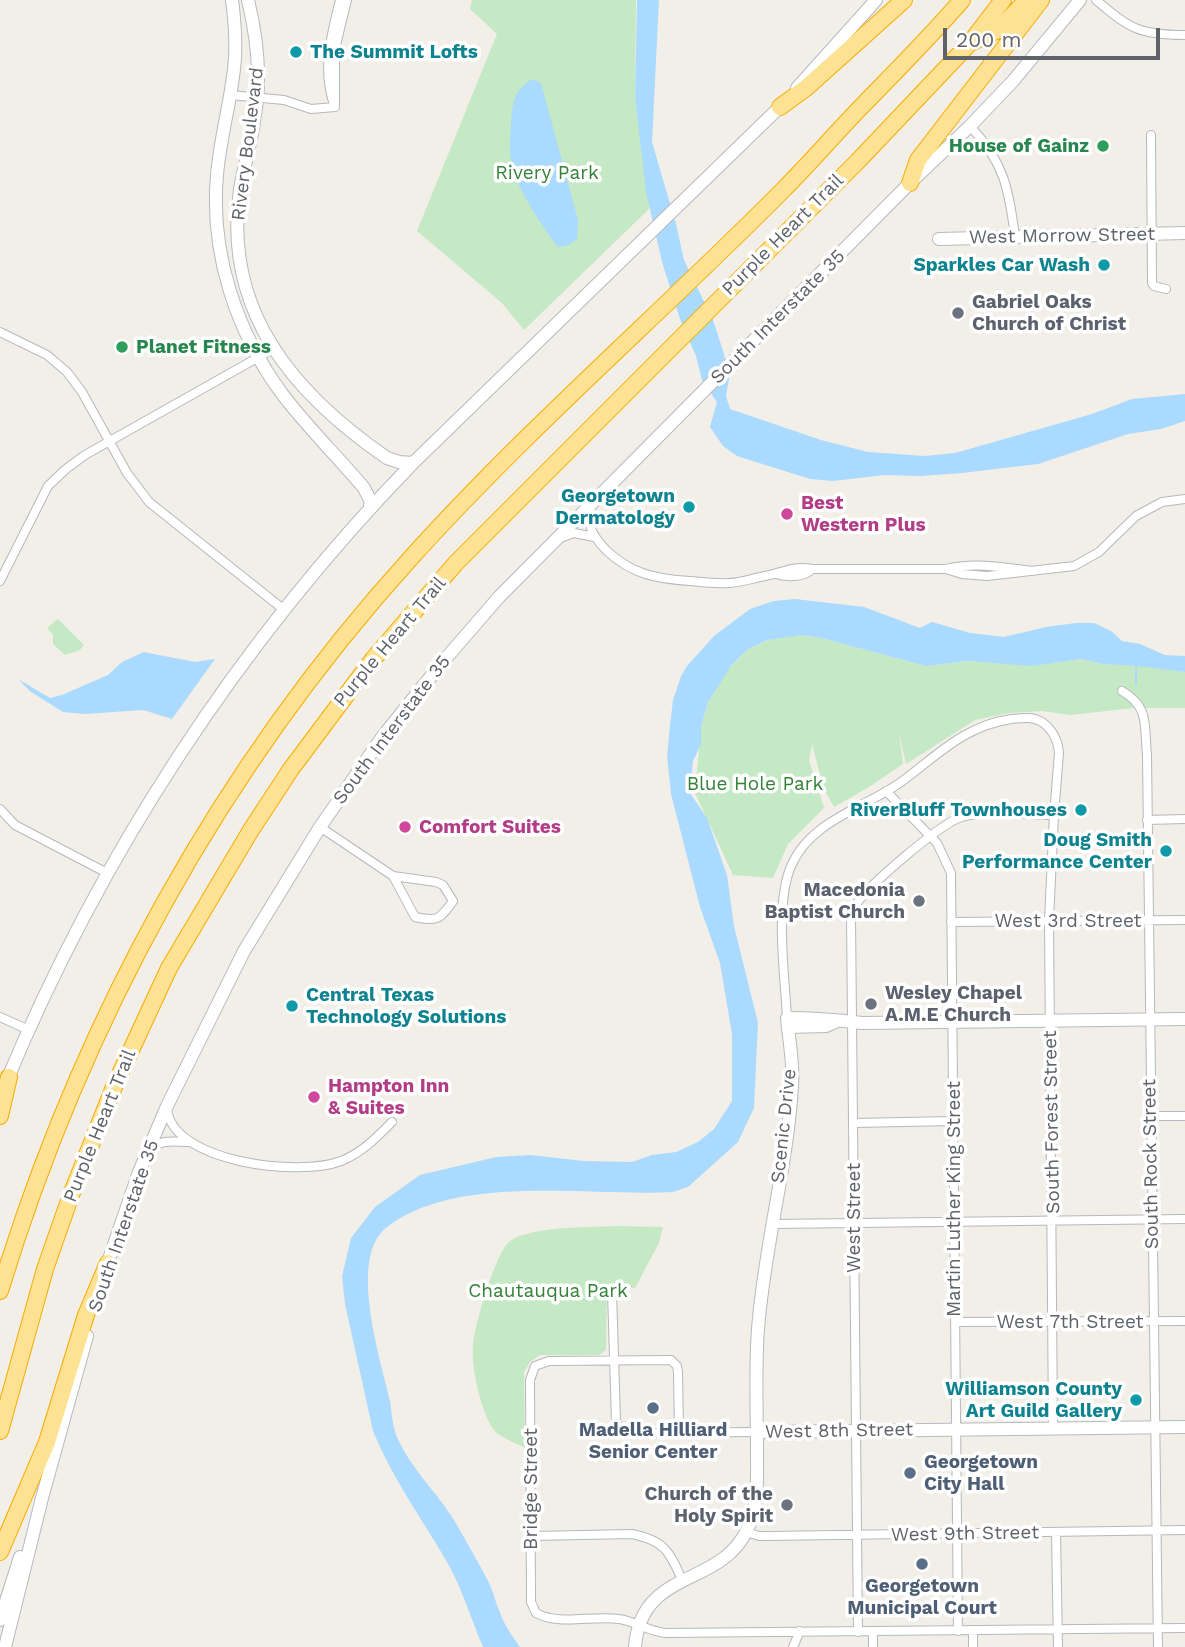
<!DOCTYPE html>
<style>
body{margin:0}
#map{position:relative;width:1185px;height:1647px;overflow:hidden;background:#f1efe8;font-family:"Work Sans",sans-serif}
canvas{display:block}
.scale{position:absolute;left:943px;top:28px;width:217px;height:32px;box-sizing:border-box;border:4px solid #5f6368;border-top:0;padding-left:9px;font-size:21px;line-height:24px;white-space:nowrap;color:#5f6368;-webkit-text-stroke:5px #fff;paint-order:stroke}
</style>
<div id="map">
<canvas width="1185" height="1647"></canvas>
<div class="scale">200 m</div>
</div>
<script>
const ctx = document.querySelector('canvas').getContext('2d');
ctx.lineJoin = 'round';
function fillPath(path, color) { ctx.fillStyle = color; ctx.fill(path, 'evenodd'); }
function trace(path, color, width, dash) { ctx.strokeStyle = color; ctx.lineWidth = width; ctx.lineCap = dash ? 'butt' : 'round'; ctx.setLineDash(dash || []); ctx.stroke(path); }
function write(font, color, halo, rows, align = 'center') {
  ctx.font = font + ' "Work Sans",sans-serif'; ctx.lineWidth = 7; ctx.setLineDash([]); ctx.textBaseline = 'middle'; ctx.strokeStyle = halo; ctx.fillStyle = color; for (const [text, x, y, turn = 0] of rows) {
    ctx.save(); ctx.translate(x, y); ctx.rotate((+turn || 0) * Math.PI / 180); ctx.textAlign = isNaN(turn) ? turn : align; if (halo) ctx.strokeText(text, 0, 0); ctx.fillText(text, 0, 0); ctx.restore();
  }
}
const green = new Path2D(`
 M472 0H636L635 97 650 208 524 330 502 303 417 231 497 34 470 9Z
 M58 619 84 645 80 650 65 655 53 644V635L47 628Z
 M801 635 821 638 926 666 969 661 1052 663 1081 659 1102 664 1185 666V708H1134L1070 715 1042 711 1009 713 975 720 906 764 899 733 903 764 869 787 834 807 824 789 812 744 809 760 824 808 788 844 773 878 733 875 695 793 701 727 708 702 722 676 748 649 776 637Z
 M621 1226 663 1227 659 1243 635 1288 607 1287 606 1350 599 1355H540L530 1362 524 1372 525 1448C516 1443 499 1437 493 1429 481 1410 471 1368 473 1346 474 1327 496 1251 510 1241 530 1226 595 1227 621 1226Z`);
const water = new Path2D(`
 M637 0H659L652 142 676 224 684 260 713 320 724 354 729 379 726 396 730 409 821 440 868 452 925 456 955 453 1092 414 1132 399 1185 394V421L1161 429 1128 434 1038 464 962 473 921 476 884 475 833 481 810 479 737 456 723 446 710 427 717 402 702 380 696 356 680 319 662 262 646 192 635 97Z
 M532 79 541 83 578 220 577 239 569 245 558 247C543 228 516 187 512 165 509 152 510 139 511 126 512 105 513 91 532 79Z
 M795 599 864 607 920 628 932 622 970 633 1004 637 1046 627 1076 623H1094L1111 631 1122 641 1140 644 1165 655 1185 656V672L1138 666 1102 664 1081 659 1032 666 969 661 926 666 821 638 801 635 768 640 748 649 731 666 708 702 701 727V744L693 761 690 793 707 818 727 875 734 926 758 1023 754 1108 738 1142 688 1187 673 1192C587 1197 459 1173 387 1227 347 1257 381 1360 390 1401 392 1413 392 1425 397 1437 411 1469 436 1491 454 1520 466 1541 479 1563 490 1585 494 1593 495 1602 499 1610 503 1623 512 1636 520 1647H483C471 1619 462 1588 447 1562 422 1519 392 1478 373 1431L345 1304 342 1276 351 1238 375 1207 420 1175 496 1157 531 1155 584 1161 632 1162 652 1155 676 1152 698 1142 714 1129 732 1101V1034L720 963 700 907 671 794 667 756 670 726 673 700 681 676 687 666 714 636 750 609 774 601Z
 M144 652 195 662 215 659 172 719 143 710 85 714 63 712 31 692 18 679 50 698 62 695 108 675 122 662Z`);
const stream = new Path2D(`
 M1136 664V684`);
const street = new Path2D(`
 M1096 0C1130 29 1140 35 1185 35
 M230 95 284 100 311 109 335 107
 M335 104V49L347 0
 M335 107C321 71 331 36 340 0
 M970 126C1004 162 1009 189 1015 237
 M1151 135 1152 283 1154 286 1166 289
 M0 332 47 355 67 372 82 392 127 473 149 502 283 609
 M591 507C586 526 593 536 606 550 631 574 656 579 690 581 702 582 715 584 728 583 740 583 753 578 765 576 782 573 794 565 812 569H945C975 562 1002 567 1032 571
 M560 538 574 533 594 537
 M946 569 962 574 987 576 1074 566 1099 552 1136 516 1162 502 1185 499
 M775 574C786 577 804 578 812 569
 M0 581 48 486 66 469 85 455 273 349
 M1122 691C1150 707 1144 726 1147 755L1158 1647
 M886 791 937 843 951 873 958 1631
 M0 809 15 825 109 874
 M1147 820 1185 819
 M320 827 393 876 436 882 443 885 453 901C440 919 438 922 415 917L393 876
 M951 922 1185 920
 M0 1017 29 1030
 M787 1018C785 976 774 902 792 864 812 820 865 808 901 782 938 755 964 726 1011 719 1022 718 1032 716 1042 722 1053 730 1058 740 1059 753L1054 815 1049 920 1053 1429
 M167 1109C173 1163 300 1177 341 1161 362 1153 377 1137 392 1122
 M1150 1116H1185
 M854 1123 953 1121
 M150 1150C161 1138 176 1142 190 1142
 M773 1224 1185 1219
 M612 1292 616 1421 619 1429 629 1433 757 1432
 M955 1322 1185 1321
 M679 1433 678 1372 677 1366 671 1360 549 1361 535 1366 530 1380 531 1602 536 1613C559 1626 593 1615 619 1619 635 1621 649 1632 666 1633L1185 1628
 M746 1532 759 1536H769L1185 1530
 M1056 1533 1058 1647
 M532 1536 632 1534C664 1540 670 1552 682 1580
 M973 1631V1647
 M858 1632 851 918C853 912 854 907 857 903 869 885 942 822 962 817 990 809 1024 815 1054 815
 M873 1632V1647
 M793 1647 800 1631`);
const secondary = new Path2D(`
 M232 0C235 23 237 46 234 69 230 105 220 139 217 175 210 253 236 332 283 395 308 428 338 457 364 488L371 502 370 506
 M248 0C258 41 262 80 254 121 251 144 244 166 240 189 222 311 294 394 387 458L399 462 413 463
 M797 88 876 0
 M939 239 1185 233
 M788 1027 826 1026 835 1022
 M5 1085C100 855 240 641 413 463L785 102
 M105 1271 139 1172 167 1106 244 951 320 827 383 736 441 664 499 597 910 183 970 126 1013 81 1080 0
 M757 1432 1185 1427
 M0 1620 20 1557
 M5 1647 42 1498 87 1336
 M635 1647C641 1568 720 1588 747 1530 759 1506 757 1479 757 1452 757 1411 755 1370 758 1329 764 1248 787 1168 792 1087 794 1064 789 1041 787 1018 813 1018 837 1020 862 1023L1185 1019`);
const highway = new Path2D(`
 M972 42 998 30 1027 0
 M780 107 806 88 904 0
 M910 183 918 160 1041 0
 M0 1116 9 1077
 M0 1291C82 1021 220 769 409 560 526 430 659 315 782 191 809 164 834 135 861 107 895 72 930 37 962 0
 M0 1431 45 1269 71 1195 114 1087 169 968 251 830 291 769 374 658 455 564 857 162 970 43 1003 0
 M0 1552 47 1442 86 1315 108 1263`);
const markers = [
 [296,52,7,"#0f9aa8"],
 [1103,146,7,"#2e9e5b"],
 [1104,265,7,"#0f9aa8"],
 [958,313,7,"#6b7280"],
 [122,347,7,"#2e9e5b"],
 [689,507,7,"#0f9aa8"],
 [787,514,7,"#d1479c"],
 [1081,810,7,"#0f9aa8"],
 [405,827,7,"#d1479c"],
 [1166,851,7,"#0f9aa8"],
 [919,901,7,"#6b7280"],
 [871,1004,7,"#6b7280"],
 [292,1006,7,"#0f9aa8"],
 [314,1097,7,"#d1479c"],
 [1136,1400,7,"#0f9aa8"],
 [653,1408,7,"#5c6f8a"],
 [910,1473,7,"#5c6f8a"],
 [787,1505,7,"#6b7280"],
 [922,1564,7,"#5c6f8a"]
];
const cultureNames = [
 ["The Summit Lofts",310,52,"left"],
 ["Sparkles Car Wash",1090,265],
 ["Georgetown",675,496],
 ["Dermatology",675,518],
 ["RiverBluff Townhouses",1067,810],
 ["Doug Smith",1152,840],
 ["Performance Center",1152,862],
 ["Central Texas",306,995,"left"],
 ["Technology Solutions",306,1017,"left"],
 ["Williamson County",1122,1389],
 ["Art Guild Gallery",1122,1411]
];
const streetNames = [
 ["Rivery Boulevard",248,144,-83],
 ["Purple Heart Trail",783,235,-45],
 ["West Morrow Street",1062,236,-1],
 ["South Interstate 35",778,317,-45],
 ["Purple Heart Trail",390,642,-50],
 ["South Interstate 35",392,730,-53],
 ["West 3rd Street",1068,921],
 ["South Forest Street",1052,1122,-91],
 ["Purple Heart Trail",100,1126,-68],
 ["Scenic Drive",784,1126,-84],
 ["South Rock Street",1151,1164,-91],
 ["Martin Luther King Street",954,1199,-90],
 ["West Street",854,1218,-90],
 ["South Interstate 35",124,1226,-71],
 ["West 7th Street",1070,1322],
 ["West 8th Street",839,1431,-1],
 ["Bridge Street",531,1489,-90],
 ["West 9th Street",965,1534,-1]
];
const leisureNames = [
 ["House of Gainz",1089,146],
 ["Planet Fitness",136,347,"left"]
];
const parkNames = [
 ["Rivery Park",547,173],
 ["Blue Hole Park",755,784],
 ["Chautauqua Park",548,1291]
];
const worshipNames = [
 ["Gabriel Oaks",972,302],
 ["Church of Christ",972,324],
 ["Macedonia",905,890,"right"],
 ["Baptist Church",905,912,"right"],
 ["Wesley Chapel",885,993],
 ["A.M.E Church",885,1015],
 ["Church of the",773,1494,"right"],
 ["Holy Spirit",773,1516,"right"]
];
const hotelNames = [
 ["Best",801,503],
 ["Western Plus",801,525],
 ["Comfort Suites",419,827],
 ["Hampton Inn",328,1086],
 ["& Suites",328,1108]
];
const serviceNames = [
 ["Madella Hilliard",653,1430],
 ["Senior Center",653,1452],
 ["Georgetown",924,1462,"left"],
 ["City Hall",924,1484,"left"],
 ["Georgetown",922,1586],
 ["Municipal Court",922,1608]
];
fillPath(green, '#c5e8c5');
fillPath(water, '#aadaff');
trace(stream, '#aadaff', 2);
trace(street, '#b5b8bc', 10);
trace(secondary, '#b6babf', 14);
trace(highway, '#f9ab00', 18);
trace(street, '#fff', 8);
trace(secondary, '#fff', 12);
trace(highway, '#fde293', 16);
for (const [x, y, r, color] of markers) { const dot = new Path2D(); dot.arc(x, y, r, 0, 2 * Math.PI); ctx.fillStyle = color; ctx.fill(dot); trace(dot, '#fff', 2.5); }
write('bold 19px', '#0d838f', '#fff', cultureNames, 'right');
write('19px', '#5f6368', '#fff', streetNames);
write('bold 19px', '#27864d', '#fff', leisureNames, 'right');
write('19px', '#348238', '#fff', parkNames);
write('bold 19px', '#5b616d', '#fff', worshipNames, 'left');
write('bold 19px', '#b23c85', '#fff', hotelNames, 'left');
write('bold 19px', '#4e5e75', '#fff', serviceNames);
</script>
